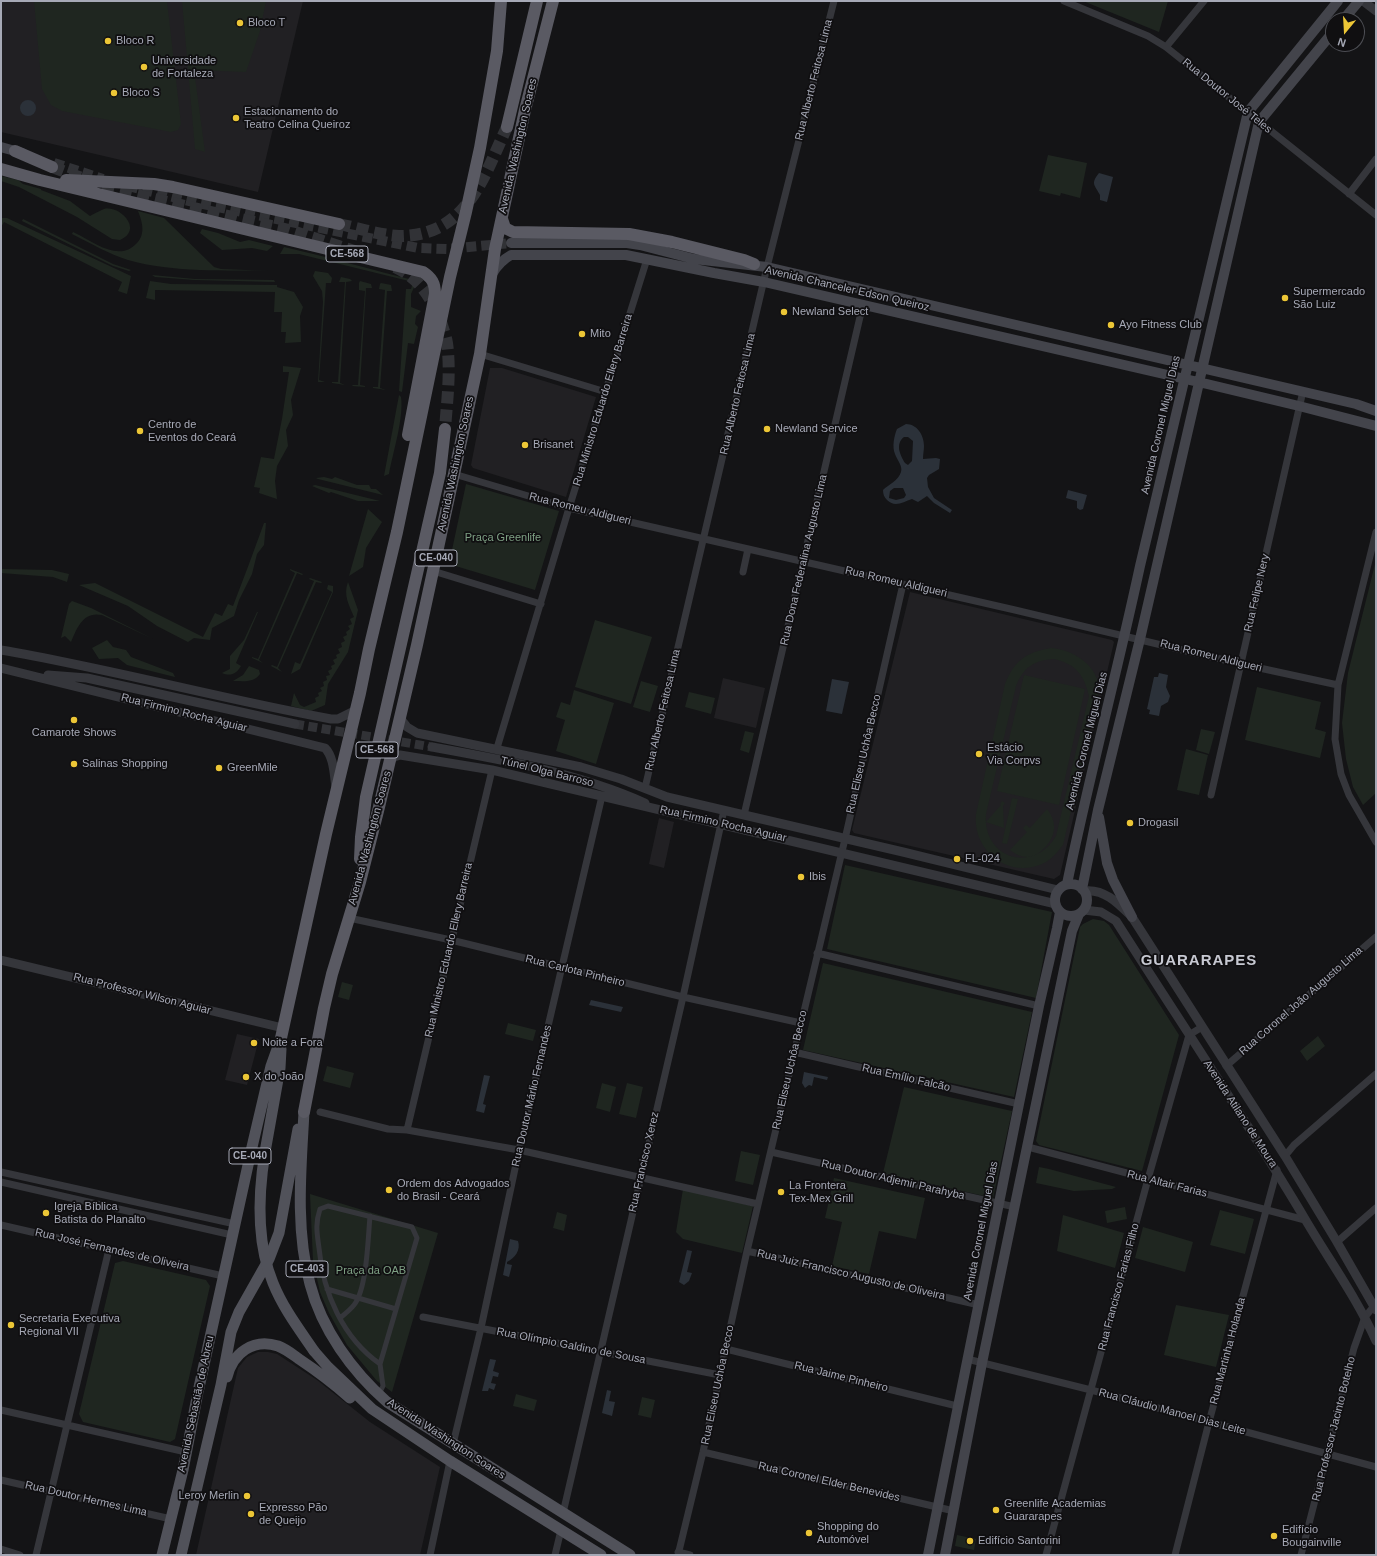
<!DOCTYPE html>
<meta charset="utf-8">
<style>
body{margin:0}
#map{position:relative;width:1377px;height:1556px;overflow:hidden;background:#141416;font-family:Arial,sans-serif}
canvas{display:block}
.frame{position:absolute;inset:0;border:2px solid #a6a9b6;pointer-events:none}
.north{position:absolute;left:1325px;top:12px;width:40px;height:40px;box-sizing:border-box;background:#100f11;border:1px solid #4c4d53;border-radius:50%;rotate:198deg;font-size:11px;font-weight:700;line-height:16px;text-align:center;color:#a6a9b6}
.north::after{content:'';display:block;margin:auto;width:14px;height:18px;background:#ecc636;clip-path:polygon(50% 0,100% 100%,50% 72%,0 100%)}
</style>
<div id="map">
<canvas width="1377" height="1556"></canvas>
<div class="frame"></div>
<div class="north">N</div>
</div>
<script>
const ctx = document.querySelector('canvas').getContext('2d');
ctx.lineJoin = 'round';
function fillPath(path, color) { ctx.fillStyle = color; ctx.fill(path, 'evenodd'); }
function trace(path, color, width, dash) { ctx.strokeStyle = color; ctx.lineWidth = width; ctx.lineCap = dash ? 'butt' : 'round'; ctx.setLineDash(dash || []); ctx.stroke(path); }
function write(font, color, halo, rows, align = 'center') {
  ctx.font = font + ' Arial,sans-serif'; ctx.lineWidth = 3.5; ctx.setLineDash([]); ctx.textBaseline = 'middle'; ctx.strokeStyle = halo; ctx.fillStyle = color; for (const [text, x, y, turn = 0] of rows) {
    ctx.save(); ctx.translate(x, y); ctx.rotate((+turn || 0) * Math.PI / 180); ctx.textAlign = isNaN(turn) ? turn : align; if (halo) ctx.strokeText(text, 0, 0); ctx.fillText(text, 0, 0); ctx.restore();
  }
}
const built = new Path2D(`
 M1 1H303L258 192 1 132Z
 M490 368H502L596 397 566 497 473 468 471 465Z
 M910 592 1112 640 1114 642 1060 875 1054 879 854 833 852 830Z
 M723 678 765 688 756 728 714 718Z
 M659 818 674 822 664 868 649 864Z
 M237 1034 259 1039 247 1085 225 1080Z
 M258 1352H268L277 1354 317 1380 370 1422 440 1467 420 1555H196L238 1368 247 1357Z`);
const green = new Path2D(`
 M34 1H167L181 124 178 130 171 132 62 111 51 105 42 89Z
 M182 1H266L260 31 246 72 194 70 205 152 195 149Z
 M1083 1H1168L1159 32Z
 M1048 155 1087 163 1080 198 1061 193 1060 196 1039 191Z
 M1 176 18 180 23 184 41 189V190L70 201 90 216C94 214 99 211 104 209 120 205 144 230 120 240L112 239 77 217 19 187 1 181Z
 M138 211 164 218 214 267 221 269 272 271C225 270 174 273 128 260 109 254 90 243 72 234L73 232 75 233C94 242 119 263 137 243 146 234 142 221 138 211Z
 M1 218H7L131 276 127 294 118 291 122 282 4 222 1 227Z
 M23 219 113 264 131 270 129 271 113 266 22 221Z
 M202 229 218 233 240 242 249 240 273 246 267 251 252 248 222 250 200 233Z
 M284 247C329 257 372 270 417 281L411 294V307L421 311 416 316 415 324 418 327 414 344 408 343 402 392 399 391 406 289H411L413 282 299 254H280Z
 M315 271 328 273 332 278 331 283H326L319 380 325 382H318L323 302 322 291 313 276Z
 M152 275 195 279 274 280 275 282 195 280 155 277Z
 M341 277 350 279 352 281 346 282 340 383 345 385 332 383V382H338L345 282H339Z
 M150 281 171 284 277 285V287L294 292 303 307 300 316 301 342 285 343 286 332H281L282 312H274L275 292 155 290V300L146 298Z
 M360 281 371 284 372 288H366L360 385 365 386V387L352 386 353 385H358L365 291 359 290V283Z
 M381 283 391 285 392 291H387L380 388 386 390 373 388V387H378L385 290 379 289 380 284Z
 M283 366 301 368 291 400 293 415 286 430 288 446 277 466 275 481 277 499 259 493 260 488 254 487 261 457 274 459 282 419 289 372H283Z
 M399 395 401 397C404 418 393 452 389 474L384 476Z
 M324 477 332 479 335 477 357 485H369L371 489H376L383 495 318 479 316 478Z
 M466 484 559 511 535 590 449 564Z
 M315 485 380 501H358L331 492 329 493 312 486Z
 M368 509 382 522 366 548 363 567 349 576Z
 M264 523H266L264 545 257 554 252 574 239 600 234 616 212 628 210 640 194 638 188 642 157 626 128 606 79 585 95 583 203 637 215 613 222 616 228 604 233 606 249 564Z
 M1376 560V793L1363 805 1353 787 1346 759 1342 723 1348 673Z
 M1 569 52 570 69 574 67 582 53 577 1 573Z
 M290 569 303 574 302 575 297 573 259 660 263 663 252 658V657L258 659 295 573 290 570Z
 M310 578 322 582 321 583 316 582 278 668 282 672 271 666 272 665 277 667 314 581 309 579Z
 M348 582 358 610 348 652 328 684 325 705 311 711 291 706 294 693 300 705 304 707 316 702 315 698 319 696 318 693 322 691 320 688 324 686 323 682 327 680 326 676 330 675 328 671 332 669 331 666 335 664 333 660 337 658 336 655 340 653 338 649 342 647 341 643 345 641 343 637 347 635 346 632 350 629 348 626 352 624 350 619 354 617C349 605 343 595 348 582Z
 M328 585 333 586V592L300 669 291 674 295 662 300 664 332 592 327 589Z
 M72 601 91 608 153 639 102 615C83 611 77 628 71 642L65 636 61 638 69 604Z
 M257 612H258L236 663 241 666C237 673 231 677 222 673L230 669V656L244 640Z
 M595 620 652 637 631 704 575 687Z
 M107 640 113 647 126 650 131 657 173 673 175 677 127 665 118 658 99 659 92 648Z
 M1051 648C1069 649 1091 661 1097 679 1099 683 1099 687 1099 692L1063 845C1058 851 1053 858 1046 862 1011 881 972 852 976 814L1005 684C1015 660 1025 653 1051 648ZM1054 659C1076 664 1084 675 1089 696L1056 836C1034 874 982 859 986 814L1016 686C1023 668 1034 660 1054 659Z
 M249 666 259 670 260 674C254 683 243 681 233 681L243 675Z
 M1024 675 1085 689 1059 805 997 791Z
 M641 681 658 686 650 712 633 707Z
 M1257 687 1321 702 1315 729 1326 732 1320 758 1245 740Z
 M574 690 614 703 596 764 556 751 565 720 556 717 561 702 570 705Z
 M689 692 715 698 711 714 685 707Z
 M1201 729 1215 732 1209 754 1196 750Z
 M745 731 754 733 749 753 740 750Z
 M1186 749 1208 755 1199 795 1177 790Z
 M1012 798 1018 799 1007 844 1002 843Z
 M1002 801 1005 803 1003 806 1004 828 986 822 1001 805 1000 804Z
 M1047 809C1051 814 1054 820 1054 826 1055 840 1041 856 1027 857 1020 857 1016 854 1010 850L1027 832 1023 828 1026 825 1030 828Z
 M845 865 1052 912 1036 998 827 949Z
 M1093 919 1104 921 1109 925 1179 1035 1142 1171 1039 1145 1036 1141 1080 927 1083 924Z
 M823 963 1032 1012 1014 1097 803 1050Z
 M342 982 353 985 349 1000 338 997Z
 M508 1023 536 1030 533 1041 505 1034Z
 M1318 1036 1325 1046 1307 1061 1300 1051Z
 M327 1066 354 1073 350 1088 323 1081Z
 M602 1083 616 1087 610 1112 596 1108Z
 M627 1083 643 1087 636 1118 619 1114Z
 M904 1087 1012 1111 993 1198 883 1173Z
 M741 1151 760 1155 753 1185 735 1181Z
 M1039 1167 1049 1169 1116 1187 1112 1189 1074 1191 1036 1183Z
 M834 1178 925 1198 916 1239 879 1231 869 1274 832 1266 842 1222 825 1218Z
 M683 1189 753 1206 742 1253 683 1239 676 1232Z
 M310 1194 438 1233 392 1392 377 1381 347 1345 329 1313 320 1292 313 1261Z
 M1125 1207 1127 1219 1107 1223 1105 1211Z
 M1220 1210 1254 1219 1245 1254 1210 1245Z
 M557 1212 567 1215 564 1231 553 1228Z
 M1063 1215 1124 1233 1115 1268 1057 1251Z
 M1143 1227 1193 1242 1185 1272 1135 1258Z
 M123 1261 206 1280 210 1286 175 1439 170 1442 83 1422 79 1414 115 1263Z
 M1176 1305 1229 1315 1216 1367 1164 1355Z
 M516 1394 537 1400 534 1411 513 1406Z
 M642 1397 655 1400 651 1418 638 1415Z
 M957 1535 976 1539 974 1550 955 1546Z`);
const water = new Path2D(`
 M20 108a8 8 0 1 1 16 0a8 8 0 1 1-16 0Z
 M1099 173 1113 177 1107 202 1100 200V195C1095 185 1090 184 1099 173Z
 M906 424C917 424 924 435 924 446 924 450 923 454 923 459L936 458 940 459 939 469 929 475 927 478 928 487 934 498 952 510 950 513 934 503 927 496 918 502 912 499C903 502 895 508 887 500 884 497 883 494 883 490 888 485 899 480 901 472 903 466 897 460 895 454 892 447 894 436 897 429ZM904 437H908L913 441 912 461 908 465 905 463C900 455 895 444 904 437ZM894 488H903L906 495 904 498 896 500 889 498 890 491Z
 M1068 490 1087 495 1083 509 1080 510 1077 508V501L1066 498Z
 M1159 673 1168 675 1166 687 1170 696 1168 702 1161 706 1159 716 1149 714 1150 710 1147 709 1154 677H1158Z
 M832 679 849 682 842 714 826 711Z
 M591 1000 623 1007 621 1012 589 1005Z
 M804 1072 828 1077 827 1080 814 1077 812 1086 809 1085 805 1088 802 1083Z
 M484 1075 490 1076 483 1104 486 1105 484 1113 476 1111Z
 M510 1239 518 1241C521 1250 515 1258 507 1262V1264L512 1265 509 1277 503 1275Z
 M687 1250 692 1251 687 1272 692 1273 689 1281 684 1285 679 1282Z
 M490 1359 496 1360 493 1371 499 1373 498 1377 493 1376 491 1383 496 1384 494 1390 489 1388 488 1391H482Z
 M607 1390 611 1391 609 1401 615 1402 612 1416 602 1413Z`);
const tertiaryTunnel = new Path2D(`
 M295 724 432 747`);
const secondaryTunnel = new Path2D(`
 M54 163 103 179
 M128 186 193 202 418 248 447 249 511 243`);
const trunkTunnel = new Path2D(`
 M52 167 111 189 289 230 357 252
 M339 224C358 228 380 235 399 236 467 236 483 178 507 127
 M395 267C419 278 432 298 441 322 443 329 446 336 447 343 451 372 447 401 445 429`);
const pedestrian = new Path2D(`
 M327 1289 396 1309
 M340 1318C345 1314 350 1310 354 1305 367 1289 368 1238 370 1216
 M379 1394 383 1386 380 1364 417 1238 412 1227 328 1206 320 1209C315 1224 317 1233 319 1248 323 1293 343 1338 380 1364`);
const minor = new Path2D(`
 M1064 1 1148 36 1166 47 1376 215
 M1166 47 1204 1
 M1349 194 1376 159
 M480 354 606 392
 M454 474 569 508 1015 610 1241 664 1338 685
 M1376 532 1338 685 1335 739 1341 774 1349 795 1376 842
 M433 571 541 604
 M743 572 748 549
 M497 748 569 508 647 259
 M645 788 767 267 834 1
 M1211 795 1303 391
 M744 815 863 304
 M349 918 451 940 683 997 801 1023
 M817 953 1039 1006
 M794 1052 1019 1104
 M1226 1066 1376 937
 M320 1112 388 1129 407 1130 519 1150 758 1204
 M407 1130 492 770
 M1028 1147 1305 1220
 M771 1152 1015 1207
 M1285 1156 1294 1145 1376 1074
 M1 1172 235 1224
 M1 1182 232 1235
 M1 1225 223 1276
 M1337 1242 1376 1208
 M747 1251 979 1305
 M423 1317 720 1375
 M726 1349 957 1406
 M967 1359 1091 1390 1376 1467
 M1 1410 186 1452
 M453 1444 481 1328 519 1150 602 796
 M703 1452 954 1511
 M1 1480 171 1519
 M563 1513 683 997 724 810
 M1 1549 20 1555
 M678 1552 690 1555
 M36 1555 109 1249
 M430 1555 450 1461
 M555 1555 561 1530
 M678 1555 703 1452 747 1251 845 839 903 584
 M1046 1555 1148 1179 1189 1035 1202 1027
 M1175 1555 1209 1422 1277 1170
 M1301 1555 1354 1348 1365 1317 1374 1306`);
const tertiary = new Path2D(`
 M1363 1 1376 11
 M1 650C112 669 221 699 331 719H338L356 710
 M1 668 325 748C334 757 334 775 336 787
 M48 675 87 678 295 724
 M400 718 407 727 417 733 581 767 621 779 667 797 903 852 1058 890
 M432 747C504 760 578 773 645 803
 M390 761 394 757 400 755 492 770 1056 904
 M1084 891C1104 888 1119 904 1132 917L1285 1156 1337 1242 1376 1310
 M1084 910 1101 912 1116 921C1179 1020 1245 1118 1305 1219 1329 1260 1357 1298 1376 1341
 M1 960 283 1028`);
const secondary = new Path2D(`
 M1343 20 1359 1
 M1 147 22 153
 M511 243H627L640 245 694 259 767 267 1356 404 1376 411
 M492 274C497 266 502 260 511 255H626L714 273 764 282 1207 384 1299 406 1376 426
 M1099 817 1107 863 1113 880 1132 917
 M1055 900a16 16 0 1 1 32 0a16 16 0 1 1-32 0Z
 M1067 884C1089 777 1117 673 1140 566L1248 112 1338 1
 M1082 889 1098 810 1140 639 1259 122 1333 32
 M928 1555 1019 1104 1039 1006 1057 928 1060 912
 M945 1555 982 1363 1072 931 1079 914`);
const primary = new Path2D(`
 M304 1112C301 1168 295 1229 310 1284 322 1330 352 1371 387 1402L630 1555
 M265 1152 280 1068 281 1049
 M314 1351 328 1367 372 1409 450 1461 601 1555
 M227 1377C233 1353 253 1338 278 1346 286 1349 292 1354 299 1359 317 1371 334 1384 350 1398
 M162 1555 183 1470 198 1392 252 1147 271 1066 281 1038
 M181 1555 221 1385 231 1332 239 1312 269 1259 279 1233 298 1129`);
const trunk = new Path2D(`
 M507 127 537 1
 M15 151 52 167
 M1 169 40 180 423 272C432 278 435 283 435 294L408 435
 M66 180 154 184 173 187 339 224
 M502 219 505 228 513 232 629 234 672 242 744 260 754 264
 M360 859 361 837 366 797 440 473 445 429
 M281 1038 326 834 360 693 369 649 397 532 450 277 466 212 480 148 497 51 501 1
 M304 1112 324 1008 332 974 360 882 379 807 417 645 480 354 495 249 525 110 553 1`);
const primaryBridge = new Path2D(`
 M265 1152C258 1195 256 1242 273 1283 283 1308 299 1329 314 1351`);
const markers = [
 [240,23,4,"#ecc636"],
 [108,41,4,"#ecc636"],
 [144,67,4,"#ecc636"],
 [114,93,4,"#ecc636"],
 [236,118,4,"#ecc636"],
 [1285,298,4,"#ecc636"],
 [784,312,4,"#ecc636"],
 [1111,325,4,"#ecc636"],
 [582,334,4,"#ecc636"],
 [767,429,4,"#ecc636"],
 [140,431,4,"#ecc636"],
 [525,445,4,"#ecc636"],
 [74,720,4,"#ecc636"],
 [979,754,4,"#ecc636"],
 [74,764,4,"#ecc636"],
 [219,768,4,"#ecc636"],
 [1130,823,4,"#ecc636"],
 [957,859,4,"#ecc636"],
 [801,877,4,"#ecc636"],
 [254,1043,4,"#ecc636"],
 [246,1077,4,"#ecc636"],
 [389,1190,4,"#ecc636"],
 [781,1192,4,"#ecc636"],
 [46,1213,4,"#ecc636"],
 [11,1325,4,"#ecc636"],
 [247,1496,4,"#ecc636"],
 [996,1510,4,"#ecc636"],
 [251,1514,4,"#ecc636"],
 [809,1533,4,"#ecc636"],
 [1274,1536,4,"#ecc636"],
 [970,1541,4,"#ecc636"]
];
const shields = [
 [347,254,42],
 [436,558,42],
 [377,750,42],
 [250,1156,42],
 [307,1269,42]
];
const shieldNames = [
 ["CE-568",347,254],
 ["CE-040",436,558],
 ["CE-568",377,750],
 ["CE-040",250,1156],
 ["CE-403",307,1269]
];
const poiNames = [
 ["Bloco T",248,23],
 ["Bloco R",116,41],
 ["Universidade",152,61],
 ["de Fortaleza",152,74],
 ["Bloco S",122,93],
 ["Estacionamento do",244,112],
 ["Teatro Celina Queiroz",244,125],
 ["Supermercado",1293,292],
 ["São Luiz",1293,305],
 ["Newland Select",792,312],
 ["Ayo Fitness Club",1119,325],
 ["Mito",590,334],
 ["Centro de",148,425],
 ["Eventos do Ceará",148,438],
 ["Newland Service",775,429],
 ["Brisanet",533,445],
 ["Camarote Shows",74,733,"center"],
 ["Estácio",987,748],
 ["Via Corpvs",987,761],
 ["Salinas Shopping",82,764],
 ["GreenMile",227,768],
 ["Drogasil",1138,823],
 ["FL-024",965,859],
 ["Ibis",809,877],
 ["Noite a Fora",262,1043],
 ["X do João",254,1077],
 ["Ordem dos Advogados",397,1184],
 ["do Brasil - Ceará",397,1197],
 ["La Frontera",789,1186],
 ["Tex-Mex Grill",789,1199],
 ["Igreja Bíblica",54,1207],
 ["Batista do Planalto",54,1220],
 ["Secretaria Executiva",19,1319],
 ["Regional VII",19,1332],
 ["Leroy Merlin",239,1496,"right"],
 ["Greenlife Academias",1004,1504],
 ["Guararapes",1004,1517],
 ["Expresso Pão",259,1508],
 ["de Queijo",259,1521],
 ["Shopping do",817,1527],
 ["Automóvel",817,1540],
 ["Edifício",1282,1530],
 ["Bougainville",1282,1543],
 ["Edifício Santorini",978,1541]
];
const streetNames = [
 ["Rua Alberto Feitosa Lima",814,80,-76],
 ["Rua Doutor José Teles",1227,96,39],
 ["Avenida Washington Soares",518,146,-77],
 ["Avenida Chanceler Edson Queiroz",847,289,13],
 ["Rua Alberto Feitosa Lima",738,394,-77],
 ["Rua Ministro Eduardo Ellery Barreira",603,400,-73],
 ["Avenida Coronel Miguel Dias",1161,425,-77],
 ["Avenida Washington Soares",456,464,-78],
 ["Rua Romeu Aldigueri",580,509,14],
 ["Rua Dona Federalina Augusto Lima",804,560,-77],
 ["Rua Romeu Aldigueri",896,582,13],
 ["Rua Felipe Nery",1257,593,-77],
 ["Rua Romeu Aldigueri",1211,656,14],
 ["Rua Alberto Feitosa Lima",663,710,-77],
 ["Rua Firmino Rocha Aguiar",184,713,14],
 ["Avenida Coronel Miguel Dias",1087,741,-76],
 ["Rua Eliseu Uchôa Becco",864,754,-77],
 ["Túnel Olga Barroso",547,772,14],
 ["Rua Firmino Rocha Aguiar",723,824,13],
 ["Avenida Washington Soares",370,838,-75],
 ["Rua Ministro Eduardo Ellery Barreira",449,950,-77],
 ["Rua Carlota Pinheiro",575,971,14],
 ["Rua Professor Wilson Aguiar",142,994,14],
 ["Rua Coronel João Augusto Lima",1301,1001,-41],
 ["Rua Eliseu Uchôa Becco",790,1070,-77],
 ["Rua Emílio Falcão",906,1078,13],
 ["Rua Doutor Márlio Fernandes",532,1096,-77],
 ["Avenida Atilano de Moura",1240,1114,57],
 ["Rua Francisco Xerez",644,1162,-77],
 ["Rua Doutor Adjemir Parahyba",893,1180,13],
 ["Rua Altair Farias",1167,1184,14],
 ["Avenida Coronel Miguel Dias",981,1231,-79],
 ["Rua José Fernandes de Oliveira",112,1250,13],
 ["Rua Juiz Francisco Augusto de Oliveira",851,1275,13],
 ["Rua Francisco Farias Filho",1119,1287,-75],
 ["Rua Olímpio Galdino de Sousa",571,1346,11],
 ["Rua Martinha Holanda",1228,1351,-75],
 ["Rua Jaime Pinheiro",841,1377,14],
 ["Rua Eliseu Uchôa Becco",718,1385,-78],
 ["Avenida Sebastião de Abreu",196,1404,-78],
 ["Rua Cláudio Manoel Dias Leite",1172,1412,15],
 ["Rua Professor Jacinto Botelho",1334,1429,-76],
 ["Avenida Washington Soares",446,1439,33],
 ["Rua Coronel Elder Benevides",829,1482,13],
 ["Rua Doutor Hermes Lima",86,1499,13]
];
const parkNames = [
 ["Praça Greenlife",503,538],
 ["Praça da OAB",371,1271]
];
const districtNames = [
 ["GUARARAPES",1199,961]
];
fillPath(built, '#212023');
fillPath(green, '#1f2620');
fillPath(water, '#2b3139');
trace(tertiaryTunnel, '#313236', 9, [9, 4.5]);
trace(secondaryTunnel, '#313236', 10, [10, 5]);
trace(trunkTunnel, '#313236', 12, [12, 6]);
trace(pedestrian, '#35363b', 5);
trace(minor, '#35363b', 7);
trace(tertiary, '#35363b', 9);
trace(secondary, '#43444b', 10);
trace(primary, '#51525a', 11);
trace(trunk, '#5a5a63', 12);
trace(primaryBridge, '#51525a', 11);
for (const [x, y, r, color] of markers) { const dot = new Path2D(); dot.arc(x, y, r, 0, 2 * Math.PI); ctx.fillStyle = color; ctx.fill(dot); trace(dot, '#100f11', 1.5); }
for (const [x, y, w] of shields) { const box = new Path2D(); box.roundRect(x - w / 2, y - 8, w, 16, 3); ctx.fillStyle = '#100f11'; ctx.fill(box); trace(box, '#a6a9b6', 1); }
write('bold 10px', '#a6a9b6', null, shieldNames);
write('11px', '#a6a9b6', '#100f11', poiNames, 'left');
write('11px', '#a6a9b6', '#100f11', streetNames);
write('11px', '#7ea084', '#100f11', parkNames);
ctx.letterSpacing = '1px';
write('bold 15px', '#c7c9d2', '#100f11', districtNames);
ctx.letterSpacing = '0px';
</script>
